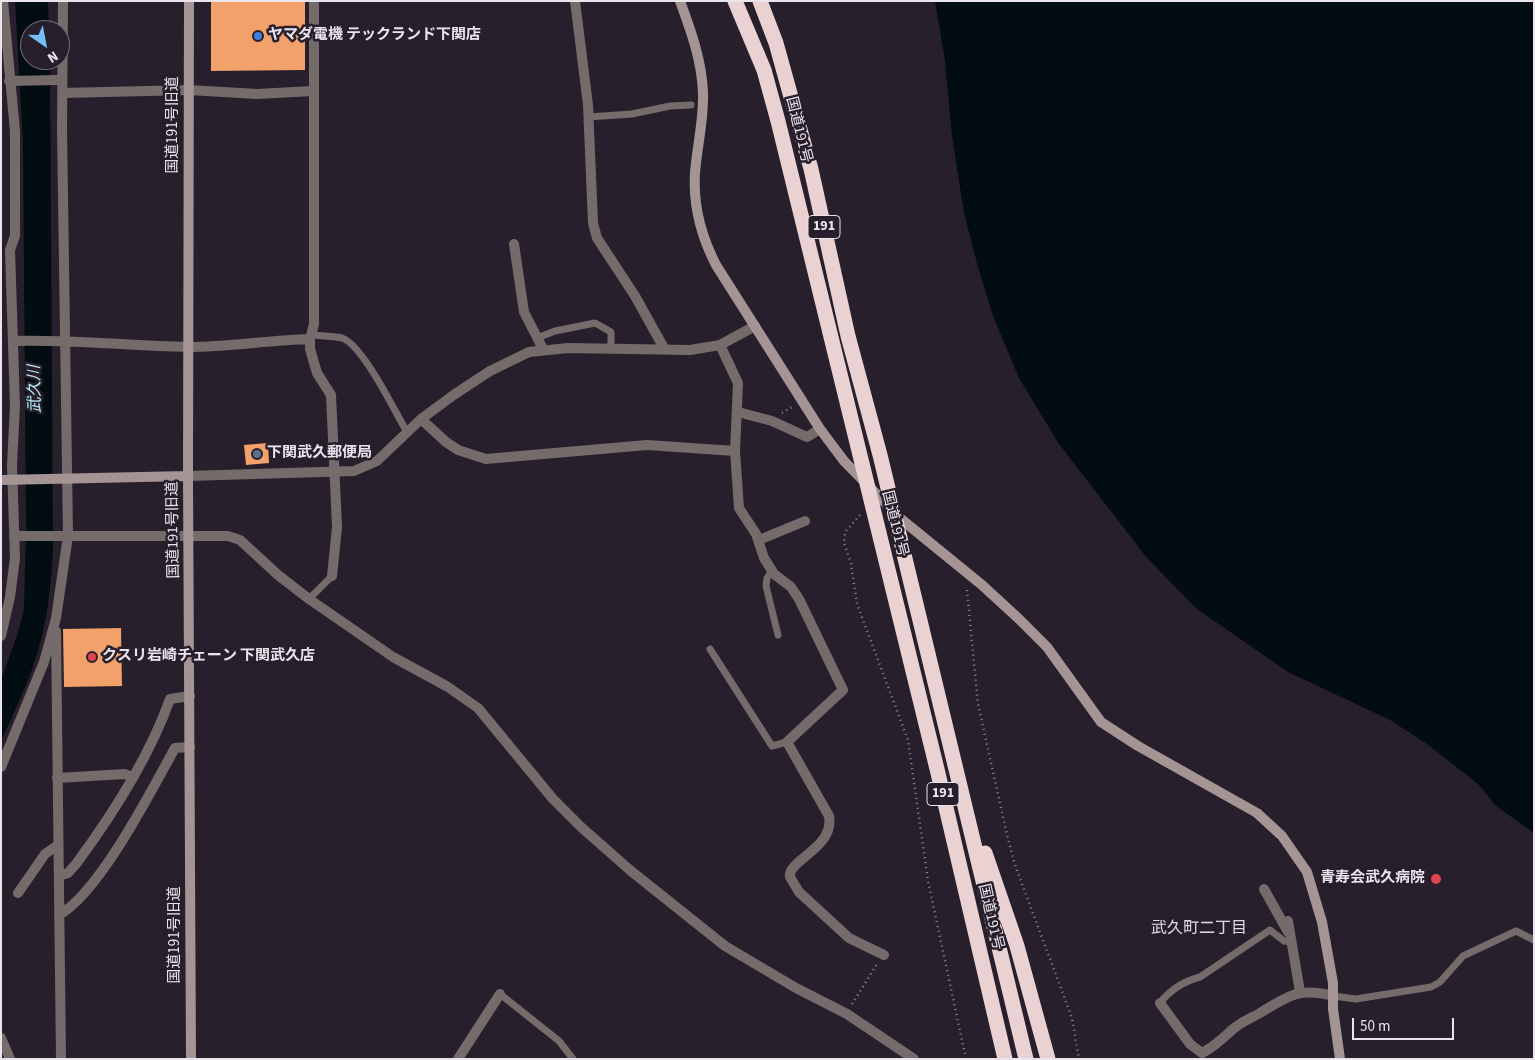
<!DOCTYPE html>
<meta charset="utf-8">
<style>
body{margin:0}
#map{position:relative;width:1535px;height:1060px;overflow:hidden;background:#281f2c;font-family:"Source Sans 3",sans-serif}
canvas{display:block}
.frame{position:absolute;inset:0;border:2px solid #eae5ed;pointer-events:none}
.north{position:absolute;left:20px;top:20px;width:50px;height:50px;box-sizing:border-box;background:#281f2c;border:1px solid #766e79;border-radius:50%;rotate:147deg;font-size:14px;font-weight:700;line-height:20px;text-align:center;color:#eae5ed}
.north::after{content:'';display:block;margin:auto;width:18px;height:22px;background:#74c0f6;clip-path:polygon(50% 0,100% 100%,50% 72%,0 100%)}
.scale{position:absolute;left:1352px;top:1018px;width:102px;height:22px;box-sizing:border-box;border:2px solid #eae5ed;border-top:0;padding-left:6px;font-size:15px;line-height:18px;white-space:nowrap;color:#eae5ed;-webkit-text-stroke:4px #281f2c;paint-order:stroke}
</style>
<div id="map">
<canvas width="1535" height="1060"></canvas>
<div class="frame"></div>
<div class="north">N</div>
<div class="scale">50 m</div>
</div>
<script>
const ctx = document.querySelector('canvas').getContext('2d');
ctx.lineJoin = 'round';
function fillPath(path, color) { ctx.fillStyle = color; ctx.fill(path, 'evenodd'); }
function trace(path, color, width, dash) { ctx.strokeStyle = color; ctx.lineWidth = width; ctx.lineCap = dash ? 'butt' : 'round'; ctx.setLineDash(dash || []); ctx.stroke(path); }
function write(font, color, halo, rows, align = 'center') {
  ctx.font = font + ' "Source Sans 3","Noto Sans JP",sans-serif'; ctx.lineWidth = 5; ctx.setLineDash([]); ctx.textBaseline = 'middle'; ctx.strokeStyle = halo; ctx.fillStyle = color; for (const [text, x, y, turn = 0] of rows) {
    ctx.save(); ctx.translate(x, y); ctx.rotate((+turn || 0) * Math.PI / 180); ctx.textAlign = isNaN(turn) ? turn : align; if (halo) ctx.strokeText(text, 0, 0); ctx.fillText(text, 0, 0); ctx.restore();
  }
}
const water = new Path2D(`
 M15 1H48L49 30H30V60H50L53 551C51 584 48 616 39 647 30 680 15 710 1 741V680L17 636 24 609 26 530 23 143Z
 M935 1H1534V833L1496 806 1478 784 1427 744 1390 720 1288 672 1197 609 1147 558 1059 444 1019 378 993 316 978 267 964 213 952 136 945 61Z`);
const building = new Path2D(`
 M211 1H305V70L211 71Z
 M268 443 269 463 246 465 244 445Z
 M121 628 122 686 64 687 63 629Z`);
const path = new Path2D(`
 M782 413 792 407
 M860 515 845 532 844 543 851 563 857 604 908 740 928 881 966 1059
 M967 590 978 704 1007 835 1015 865 1072 1018 1079 1059
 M852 1004 877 964`);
const lane = new Path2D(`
 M588 117 632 114 670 106 691 105
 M311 335C321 336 332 336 342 338 363 345 395 412 407 432
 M537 338 555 331 595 323 611 332V349
 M772 571 767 578 766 586 778 635
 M309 599 332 576
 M710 649 772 746 787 742
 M500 994 559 1041 573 1059
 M1333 996 1356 999 1431 987 1440 982 1463 956 1516 931 1534 940
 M1160 1003C1170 990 1185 981 1200 977L1270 930 1284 941 1292 942`);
const street = new Path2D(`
 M314 1V324L310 339V349L317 373 331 395 337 527 332 576
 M575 1 588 105 593 223 597 238 635 296 665 350
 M9 81 57 80
 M63 93 189 90 257 94 313 91
 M514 244 524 312 543 349
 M13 341C71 339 129 346 188 347 229 347 269 340 310 339
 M720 345 738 383 735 451 739 508 756 534 764 558 774 574 791 587 799 599 843 690 787 742 829 816C835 848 787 860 790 877L799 892 849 938 884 955
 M738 412 772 421 807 437 820 429
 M421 419 446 442 458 450 486 459 647 445 735 451
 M188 476 354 471 377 461 421 419 455 394 490 371 529 352 568 348 690 350 720 345 755 326
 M14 536H228L240 540 278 575 309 599 393 657 448 687 478 708 553 799 581 827 631 871 725 946 796 988 847 1014 914 1059
 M759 540 805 521
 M56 631 61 1059
 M1 636 10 597 15 558 12 465 15 406 10 250 15 236V131L3 1
 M1 767 44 662 56 618 68 536 62 128 63 1
 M57 778 125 774 132 777
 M59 876 68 873 76 864C113 814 149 758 170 699L190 696
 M1264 889 1288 932
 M18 893 45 854 58 845
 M59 915C100 892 151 791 175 748L190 747
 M1288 921 1300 992
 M1160 1003 1190 1044 1202 1053C1214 1047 1223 1038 1233 1029 1241 1022 1251 1018 1260 1013 1288 996 1299 987 1333 996
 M1 1038 10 1059
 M458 1059 500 994`);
const secondary = new Path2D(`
 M189 1 188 476 191 1059
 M680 1C691 31 702 61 703 93 704 120 697 146 695 173 693 205 701 236 716 265L820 429 844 461 901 519 982 585 1019 619 1047 647 1101 722 1138 746 1257 813 1282 836 1307 872 1322 922 1333 983V1009L1340 1059
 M1 480 188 476`);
const highway = new Path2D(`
 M735 1 764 70 778 121 937 769 1005 1059
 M760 1 776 43 811 169 848 336 880 455 1026 1059
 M985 853 1017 946 1048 1059`);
const markers = [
 [258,36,5,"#3f7fe0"],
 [257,454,5,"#5c6f8a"],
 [92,657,5,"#e0444e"],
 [1436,879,6,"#e0444e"]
];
const shields = [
 [824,227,32],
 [943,794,32]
];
const shieldNames = [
 ["191",824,227],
 ["191",943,794]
];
const poiNames = [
 ["ヤマダ電機 テックランド下関店",268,36],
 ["下関武久郵便局",267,454],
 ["クスリ岩崎チェーン 下関武久店",102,657],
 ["青寿会武久病院",1425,879,"right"]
];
const streetNames = [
 ["国道191号旧道",174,125,-90],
 ["国道191号",798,130,76],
 ["国道191号",894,524,76],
 ["国道191号旧道",174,530,-91],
 ["国道191号",990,917,77],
 ["国道191号旧道",176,935,-90]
];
const waterNames = [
 ["武久川",36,389,-91]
];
const neighbourhoodNames = [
 ["武久町二丁目",1199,929]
];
fillPath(water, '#010d10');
fillPath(building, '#f1a169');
trace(path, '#8f8893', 2.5, [1, 4]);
trace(lane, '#756b6b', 7);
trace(street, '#756b6b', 10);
trace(secondary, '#a49594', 10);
trace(highway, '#e9d2d1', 15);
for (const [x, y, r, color] of markers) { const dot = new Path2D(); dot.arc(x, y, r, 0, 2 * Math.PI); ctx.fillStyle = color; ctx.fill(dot); trace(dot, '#281f2c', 2); }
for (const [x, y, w] of shields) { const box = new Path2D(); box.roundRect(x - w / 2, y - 11.5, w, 23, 4); ctx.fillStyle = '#281f2c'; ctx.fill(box); trace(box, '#eae5ed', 1); }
write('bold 14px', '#eae5ed', null, shieldNames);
write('bold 15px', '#eae5ed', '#281f2c', poiNames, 'left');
write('15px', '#eae5ed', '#281f2c', streetNames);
write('italic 16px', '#b3eef6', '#281f2c', waterNames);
write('16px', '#e1d6e7', '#281f2c', neighbourhoodNames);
</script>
